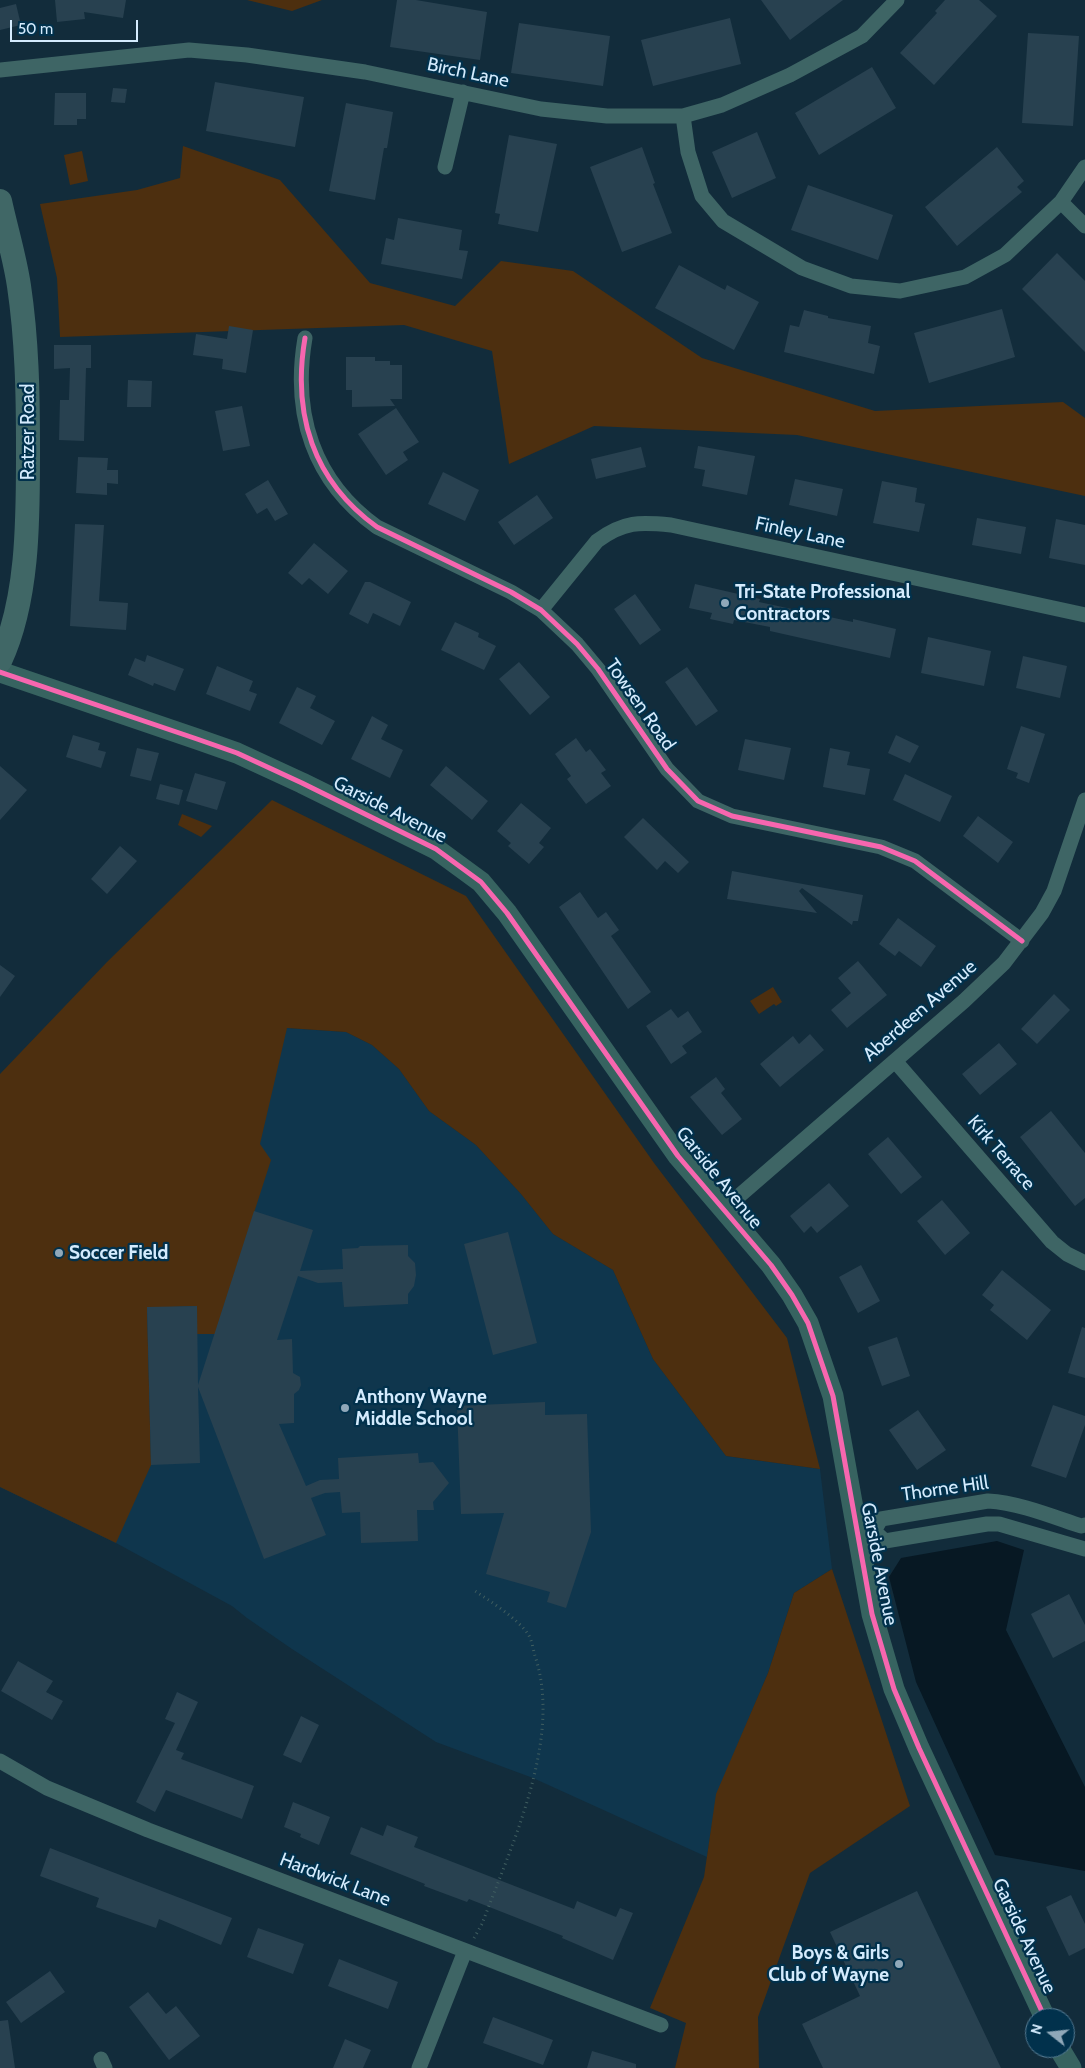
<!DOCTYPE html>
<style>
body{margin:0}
#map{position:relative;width:1085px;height:2068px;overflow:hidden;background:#122c3b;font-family:Cabin,sans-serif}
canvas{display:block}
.north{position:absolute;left:1025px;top:2008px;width:50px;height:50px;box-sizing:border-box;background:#01314c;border:1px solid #557b93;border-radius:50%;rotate:286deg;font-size:14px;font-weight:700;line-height:20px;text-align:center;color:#d4ebfd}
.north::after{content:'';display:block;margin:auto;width:18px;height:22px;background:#90a8b9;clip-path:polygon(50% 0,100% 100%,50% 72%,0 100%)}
.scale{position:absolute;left:10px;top:20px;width:128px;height:22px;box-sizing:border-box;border:2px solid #d4ebfd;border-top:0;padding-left:6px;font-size:15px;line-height:18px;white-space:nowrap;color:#d4ebfd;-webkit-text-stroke:4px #01314c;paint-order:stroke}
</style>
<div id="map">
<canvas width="1085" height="2068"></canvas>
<div class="north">N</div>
<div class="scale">50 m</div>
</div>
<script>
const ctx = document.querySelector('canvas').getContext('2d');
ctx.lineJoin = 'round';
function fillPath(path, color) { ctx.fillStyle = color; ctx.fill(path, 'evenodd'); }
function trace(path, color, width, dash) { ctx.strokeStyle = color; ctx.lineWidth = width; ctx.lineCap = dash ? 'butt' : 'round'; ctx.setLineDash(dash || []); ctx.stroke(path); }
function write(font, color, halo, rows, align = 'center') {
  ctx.font = font + ' Cabin,sans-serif'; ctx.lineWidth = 4.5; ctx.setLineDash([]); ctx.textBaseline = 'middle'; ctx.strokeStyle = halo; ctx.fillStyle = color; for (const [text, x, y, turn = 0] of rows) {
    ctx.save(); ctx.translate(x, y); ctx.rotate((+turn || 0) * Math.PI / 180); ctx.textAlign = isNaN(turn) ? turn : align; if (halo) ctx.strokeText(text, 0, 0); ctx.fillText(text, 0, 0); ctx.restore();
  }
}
const built = new Path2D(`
 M287 1028 346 1032 372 1045 399 1069 429 1111 476 1145 521 1194 553 1234 613 1270 653 1359 726 1456 820 1469 832 1569 794 1593 768 1673 717 1794 707 1857 533 1778 436 1742 292 1649 247 1618 232 1606 116 1543 0 1487V1074Z`);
const green = new Path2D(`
 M247 0H322L292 11Z
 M183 146 280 180 370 283 455 306 501 261 573 271 702 358 875 411 1063 402 1085 418V496L797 435 594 426 509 464 492 351 404 325 60 337 57 278 40 204 137 190 180 178Z
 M82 151 88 181 70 185 64 155Z
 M272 800 466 896 654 1163 787 1338 820 1469 726 1456 653 1359 613 1270 553 1234 521 1194 476 1145 429 1111 399 1069 372 1045 346 1032 287 1028 260 1144 271 1160 221 1315V1334H197L196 1306 147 1308 151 1465 116 1543 0 1487V1074L107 962Z
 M182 814 212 826 201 837 178 825Z
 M773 987 782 1002 776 1006 774 1004 759 1014 750 1001Z
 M832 1569 910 1806 810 1873 758 2017 759 2068H675L686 2023 650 2008 704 1877 716 1794 768 1673 794 1593Z`);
const water = new Path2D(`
 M997 1541 1024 1550 1006 1630 1085 1787V1871L995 1855 916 1682 889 1577 901 1558Z`);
const building = new Path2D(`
 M55 0H126L123 18 84 12 85 19 57 22Z
 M397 0H416L487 12 480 60 390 47Z
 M761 0H843L790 40Z
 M945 0H979L997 16 934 85 900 53 937 13 935 11Z
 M16 4 21 25 0 30V8Z
 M730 18 741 64 653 86 641 40Z
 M519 23 610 36 603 86 511 73Z
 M1028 33 1079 36 1073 126 1022 123Z
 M872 67 896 108 819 155 795 113Z
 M215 82 304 97 295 147 206 131Z
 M113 88 127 89 125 103 111 102Z
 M55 93H86V119H77V125H54Z
 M346 103 393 112 387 148H384L375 200 329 191Z
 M757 132 776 178 732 198 712 152Z
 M509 135 557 144 538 232 498 224 500 214 495 213Z
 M642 147 655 183 653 184 672 233 622 252 590 167Z
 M997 147 1024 181 1017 187 1022 192 957 246 925 207Z
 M808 185 893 215 878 260 791 230Z
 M398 218 462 230 459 250 468 251 462 279 381 264 386 238 394 240Z
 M1057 253 1085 281V352L1022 289Z
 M679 265 725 290 727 285 759 302 734 350 655 308Z
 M1002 309 1015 357 929 383 914 333Z
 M804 310 828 316V318L871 326 868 343 880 346 874 374 784 352 790 325 799 327Z
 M229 326 253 330 246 373 222 369 223 359 193 355 196 334 227 339Z
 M54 345H91V368H86L84 441 59 440 60 400H69L70 368 54 369Z
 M346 357H375V361H390V365H402V399H390L395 406 352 407V390H346Z
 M128 380 152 381 151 407H127Z
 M242 406 250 446 223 451 215 411Z
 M396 408 419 442 403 452 408 460 386 475 358 434Z
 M698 446 755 456 747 495 702 486 705 470 694 468Z
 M641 447 646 467 596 479 591 459Z
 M78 457 108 458 107 470H118V484L107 483V495L76 493Z
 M443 472 479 490 465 521 428 504Z
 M795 479 843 489 837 516 789 505Z
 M268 480 288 514 275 521 267 508 257 514 245 494Z
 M882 481 917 488 915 502 925 504 919 532 873 523Z
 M537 495 553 518 514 545 498 522Z
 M977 518 1026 527 1021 554 972 545Z
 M1056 519 1085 525V565L1049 558Z
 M75 524 104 525 99 601 128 603 126 630 70 626Z
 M314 543 348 571 328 594 309 578 302 585 288 573Z
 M365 582H370L411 602 400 626 373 613 368 624 349 614Z
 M695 584 760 599 759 602 853 622V619L896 629 890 658 770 631V627L734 620 733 624 710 619 712 613 689 608Z
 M635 594 661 630 640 645 614 609Z
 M455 622 479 633 478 637 496 646 484 670 441 650Z
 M928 637 991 651 984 686 921 673Z
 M147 655 184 669 175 691 154 683 153 686 128 675 135 658 145 662Z
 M1023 656 1067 666 1060 698 1016 688Z
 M519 662 550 697 530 715 499 679Z
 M217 666 253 681 249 691 257 694 250 711 206 694Z
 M687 667 718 711 696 726 665 682Z
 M297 687 316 696 310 708 335 721 322 745 279 723Z
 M372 716 388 725 381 739 403 750 390 778 351 759Z
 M1021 726 1045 734 1029 783 1016 778 1018 773 1007 769Z
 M73 735 100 743 98 750 106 752 101 768 66 757Z
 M896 735 919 746 910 763 888 753Z
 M576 738 586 752 590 749 606 770 601 773 611 786 586 804 567 779 571 776 555 754Z
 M745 739 791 748 784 780 738 770Z
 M137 748 159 753 151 781 130 776Z
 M830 748 850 752 847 765 870 769 865 795 823 787Z
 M0 766 27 790 0 820Z
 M446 766 488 801 472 820 430 785Z
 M195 773 226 782 217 810 186 801Z
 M905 774 952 796 940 822 893 800Z
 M160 784 183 790 179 805 156 799Z
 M521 803 551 828 539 843 544 847 529 864 508 846 511 843 497 831Z
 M978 816 1013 842 998 863 963 836Z
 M643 818 689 862 678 873 665 861 657 870 624 837Z
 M120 846 137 861 107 894 91 879Z
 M732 871 863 895 858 921H853L852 925 802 888 799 891 817 913 727 899Z
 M580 892 598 918 606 912 619 930 611 936 651 992 628 1009 559 907Z
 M898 918 936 946 921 967 899 951 895 956 879 944Z
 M858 961 887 995 847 1028 831 1010 851 993 838 978Z
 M0 965 15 976 0 997Z
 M1054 994 1070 1010 1037 1044 1021 1029Z
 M671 1009 678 1018 688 1011 702 1032 682 1046 687 1053 671 1064 646 1026Z
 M810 1034 824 1050 780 1087 760 1064 793 1036 799 1044Z
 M999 1043 1017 1064 980 1095 962 1074Z
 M716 1077 725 1089 721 1093 742 1119 722 1135 690 1097Z
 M1051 1111 1085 1153V1198L1075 1206 1020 1137Z
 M888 1137 922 1177 901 1194 868 1154Z
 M829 1183 849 1206 817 1233 811 1226 804 1233 790 1216Z
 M942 1200 970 1233 945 1255 917 1221Z
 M254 1211 313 1230 300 1271 343 1269 342 1249 358 1248 360 1246 408 1245V1256L415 1263 416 1275 414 1286 408 1294V1304L344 1307 342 1282 318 1283 298 1276 277 1340 292 1339 293 1373 300 1377 301 1385 299 1390 294 1394V1423L279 1424 306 1486 320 1480 339 1479 338 1458 418 1453 419 1463 433 1462 449 1483 433 1502 434 1510H417L418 1541 361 1543 360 1512 342 1513 340 1492 325 1493 311 1498 326 1535 264 1559 198 1387 200 1463 151 1465 147 1307 197 1306 198 1385Z
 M508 1232 537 1343 493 1355 464 1244Z
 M861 1265 880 1301 858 1313 839 1277Z
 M1002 1270 1051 1310 1027 1340 990 1310 994 1305 982 1295Z
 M1082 1327 1085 1328V1378L1068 1373Z
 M897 1337 910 1376 882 1386 868 1347Z
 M545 1402V1415L587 1414 591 1532 566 1608 547 1602 550 1592 486 1574 504 1513 461 1514 457 1406Z
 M1053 1405 1085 1416V1425L1066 1478 1031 1466Z
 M918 1410 946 1450 917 1470 889 1430Z
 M1069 1594 1085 1625V1641L1053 1658 1031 1614Z
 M18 1661 53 1681 46 1692 63 1701 52 1720 1 1691Z
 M177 1692 198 1702 176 1750 184 1753 181 1759 254 1786 242 1819 166 1790 155 1812 136 1802 175 1723 165 1719Z
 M301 1716 319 1725 301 1763 283 1755Z
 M293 1802 330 1817 319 1845 300 1837 301 1834 284 1827Z
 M387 1825 418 1837 414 1847 574 1909 577 1901 616 1917 620 1908 633 1913 613 1960 562 1938 563 1936 469 1899 467 1902 424 1886 425 1884 350 1854 361 1827 383 1836Z
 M50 1848 232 1918 221 1945 159 1919 156 1928 96 1907 99 1898 40 1876Z
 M917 1891 1001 2068H823L802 2024 860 1996 830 1932Z
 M1071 1895 1085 1924V1948L1069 1956 1046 1907Z
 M258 1928 304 1944 293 1974 247 1957Z
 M339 1959 398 1982 388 2009 328 1986Z
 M50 1971 65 1992 21 2023 6 2002Z
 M148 1992 166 2014 176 2006 200 2036 169 2060 129 2007Z
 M493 2017 553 2040 543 2065 483 2043Z
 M8 2020 15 2068H0V2021Z
 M345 2039 371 2050 363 2068H333Z
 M592 2051 636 2064V2068H587Z`);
const path = new Path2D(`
 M474 1938 482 1924C511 1846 563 1739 535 1656 533 1649 532 1640 528 1634 519 1620 489 1600 475 1591`);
const street = new Path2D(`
 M0 70 189 50 247 55 365 72 541 109 607 116H683L722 105 790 75 862 36 897 0
 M683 116 688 152 702 196 723 221 802 268 851 286 900 291 965 277 1005 255 1061 202 1085 167
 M445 167 463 92
 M1061 202 1085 226
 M305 338C292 414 313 481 377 527L511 592 541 610 577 644 598 669 667 769 698 801 732 816 881 847 915 861 1022 941
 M541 610 597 541C624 521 640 522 671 525L1085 615
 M895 1061 1052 1242 1067 1254 1085 1263
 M724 1209 964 1001 1004 963 1042 913 1054 891 1085 800
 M874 1531 885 1541 987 1524H999L1085 1549
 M857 1534 874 1531 881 1519 988 1501C1020 1503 1051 1516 1081 1526L1085 1525
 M0 1761 47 1788 148 1830 661 2025
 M101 2059 105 2068
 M419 2068 465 1951`);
const secondary = new Path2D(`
 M0 672 197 739 237 753 302 783 436 849 481 882 507 913 678 1156 771 1265 792 1295 808 1323 833 1396 872 1614 894 1689 919 1748 1045 2018
 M1059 2048 1071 2068`);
const primary = new Path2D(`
 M0 201C6 229 15 258 19 286 27 340 28 394 28 449 28 516 29 599 0 661`);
const cycleway = new Path2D(`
 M305 338C292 414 313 481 377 527L511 592 541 610 577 644 598 669 667 769 698 801 732 816 881 847 915 861 1022 941
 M0 672 197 739 237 753 302 783 436 849 481 882 507 913 678 1156 771 1265 792 1295 808 1323 833 1396 872 1614 894 1689 919 1748 1045 2018`);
const markers = [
 [725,603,5,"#90a8b9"],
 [59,1253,5,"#90a8b9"],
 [345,1408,5,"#90a8b9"],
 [899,1964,5,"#90a8b9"]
];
const streetNames = [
 ["Birch Lane",468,73,12],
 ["Ratzer Road",28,432,-90],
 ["Finley Lane",800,533,12],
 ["Towsen Road",640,705,55],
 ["Garside Avenue",390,810,27],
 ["Aberdeen Avenue",920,1011,-41],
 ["Kirk Terrace",1001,1153,49],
 ["Garside Avenue",719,1178,51],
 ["Thorne Hill",945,1489,-8],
 ["Garside Avenue",879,1564,79],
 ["Hardwick Lane",335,1880,21],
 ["Garside Avenue",1024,1936,65]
];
const poiNames = [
 ["Tri-State Professional",735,592],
 ["Contractors",735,614],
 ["Soccer Field",69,1253],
 ["Anthony Wayne",355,1397],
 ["Middle School",355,1419],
 ["Boys & Girls",889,1953,"right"],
 ["Club of Wayne",889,1975,"right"]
];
fillPath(built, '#0f364d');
fillPath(green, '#4d2f0f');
fillPath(water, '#071823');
fillPath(building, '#284150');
trace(path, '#405e60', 3, [1, 4]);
trace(street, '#3e6565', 15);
trace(secondary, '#376360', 21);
trace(primary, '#406766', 24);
trace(cycleway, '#f766af', 5);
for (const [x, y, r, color] of markers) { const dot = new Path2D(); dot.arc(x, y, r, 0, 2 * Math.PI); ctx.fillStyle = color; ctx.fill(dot); trace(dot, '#01314c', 2); }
write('19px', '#d4ebfd', '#01314c', streetNames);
write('bold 19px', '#d4ebfd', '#01314c', poiNames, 'left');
</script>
